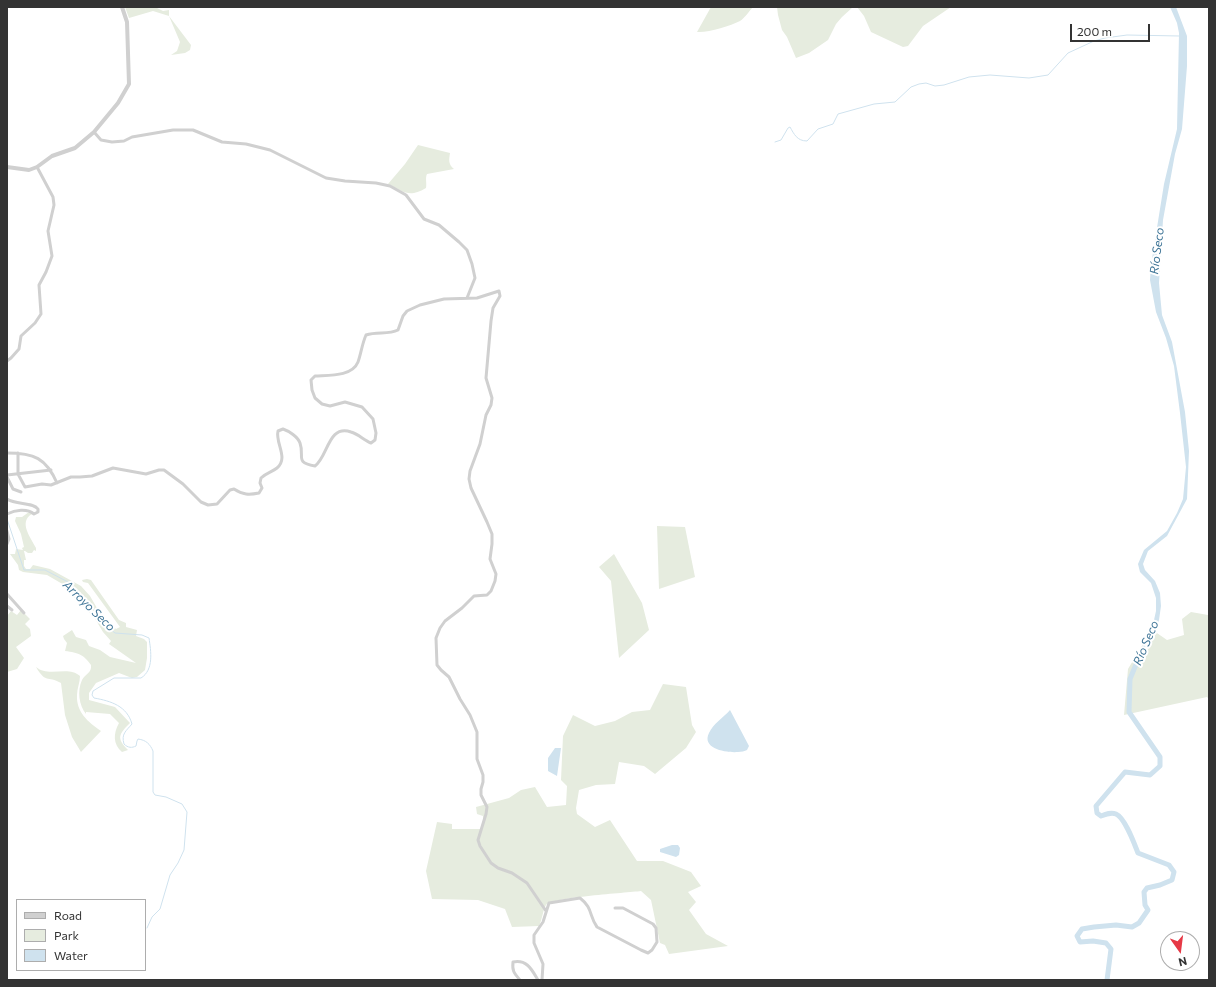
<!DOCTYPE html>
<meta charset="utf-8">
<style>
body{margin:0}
#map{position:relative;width:1216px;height:987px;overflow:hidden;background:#fff;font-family:Commissioner,sans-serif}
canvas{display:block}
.frame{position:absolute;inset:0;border:8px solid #333;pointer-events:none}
.legend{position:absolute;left:16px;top:899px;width:130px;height:72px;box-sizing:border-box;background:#fff;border:1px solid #adadad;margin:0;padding:5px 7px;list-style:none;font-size:12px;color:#333}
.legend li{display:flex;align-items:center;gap:8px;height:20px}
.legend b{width:20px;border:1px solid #adadad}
.north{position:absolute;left:1160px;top:931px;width:40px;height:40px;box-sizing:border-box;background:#fff;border:1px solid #adadad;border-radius:50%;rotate:166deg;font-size:11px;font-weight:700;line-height:16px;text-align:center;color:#333}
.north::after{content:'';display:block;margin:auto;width:14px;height:18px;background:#e63946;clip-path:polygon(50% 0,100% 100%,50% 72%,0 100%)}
.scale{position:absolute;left:1070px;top:24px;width:80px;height:18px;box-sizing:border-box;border:2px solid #333;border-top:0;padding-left:5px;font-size:12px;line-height:14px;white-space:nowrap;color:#333;-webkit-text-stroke:3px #fff;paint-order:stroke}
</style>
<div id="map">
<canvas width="1216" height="987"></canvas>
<div class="frame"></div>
<ul class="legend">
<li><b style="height:5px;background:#d0d0d0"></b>Road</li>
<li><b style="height:11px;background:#e6ecdf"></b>Park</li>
<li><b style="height:11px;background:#cfe2ee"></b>Water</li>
</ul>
<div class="north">N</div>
<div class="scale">200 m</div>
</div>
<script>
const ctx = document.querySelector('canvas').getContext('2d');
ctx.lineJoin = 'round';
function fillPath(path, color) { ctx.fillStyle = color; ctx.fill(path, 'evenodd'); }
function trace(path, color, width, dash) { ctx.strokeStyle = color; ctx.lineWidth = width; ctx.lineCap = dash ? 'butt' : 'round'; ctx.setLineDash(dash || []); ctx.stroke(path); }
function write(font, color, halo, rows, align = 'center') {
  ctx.font = font + ' Commissioner,sans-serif'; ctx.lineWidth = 4; ctx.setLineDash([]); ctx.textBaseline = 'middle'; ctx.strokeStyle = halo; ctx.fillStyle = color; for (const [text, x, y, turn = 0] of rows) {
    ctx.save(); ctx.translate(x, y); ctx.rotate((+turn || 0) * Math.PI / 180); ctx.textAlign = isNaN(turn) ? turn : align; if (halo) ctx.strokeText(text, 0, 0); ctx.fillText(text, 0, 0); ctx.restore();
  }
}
const green = new Path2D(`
 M125 7H155L163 11 169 10V16L191 45 190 50 185 53 171 55 177 51 180 42 169 16 153 11 129 18Z
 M711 7H753C749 11 745 18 740 21 730 26 708 33 697 32Z
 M777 7H853L842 17 836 24 828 40 809 53 796 58 787 37 782 30 778 15Z
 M857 7H951L923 26 908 46 903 47 871 32 864 16Z
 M418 145 450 153C449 160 448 164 454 169L427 174C425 178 427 183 426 188 409 198 404 192 388 184L405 164Z
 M29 512 32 514C18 522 31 538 36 548V551L34 550 32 553H28L25 551H24L26 560H24V566L26 569H30L33 565 50 569 81 586 90 596 101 615 116 629 120 627 88 583 83 582 82 580 87 579 91 580 119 620 126 623V627L137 630 136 636 144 639 147 642V658L145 670 137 677 132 678 119 673 96 683 89 693V700L115 707 130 723C119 734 116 738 128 750L122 752C113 744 113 734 119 723L110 714 86 712V714C79 705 77 691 82 680 85 674 92 673 91 665 83 654 79 653 65 651L67 643 64 639 63 636 72 630 76 637 86 640 89 646 100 650 110 657 136 663 109 644 111 641 103 632 94 617 69 592 71 589 47 575 23 572 19 570 18 565 10 554H15L16 549 23 550 22 548 24 547 21 534 15 521 16 517H22Z
 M657 526 685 527 695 577 659 589Z
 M614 554 642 603 649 630 619 658 611 581 599 567Z
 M21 610 30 619 25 624 30 629 31 636 16 647 24 658 17 669 7 672V616L11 611 17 615Z
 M1191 612 1208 615 1209 620V641L1208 642 1209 644V699L1207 697 1124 715 1128 669 1152 629 1154 631 1167 640 1184 635 1182 619Z
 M36 667C49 678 68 665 80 676 80 682 77 689 77 695 76 712 88 722 101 731L81 752 72 737 65 715 61 683C47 675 46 684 36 667Z
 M663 684 686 687 692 725 696 732 686 748 655 774 644 766 619 762 615 784 596 785 579 790 576 808 577 814 595 827 610 820 637 861H663L691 872 701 886 688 892 696 902 689 910 706 934 728 946 669 954 665 945 660 943 651 900 641 891C626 893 553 897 546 905 543 910 542 920 539 926L512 927 505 909 478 900 432 899 426 871 437 822 452 824V829H483V816L477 814 476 807 509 798 521 790 535 787 547 807 566 805 567 786 561 780 563 736 573 715 595 726 615 721 632 712 650 710Z`);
const water = new Path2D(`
 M1170 7H1176L1187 36V66L1182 129 1175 154 1163 220 1159 283 1162 315 1172 342 1185 412 1189 451 1187 499 1167 536 1148 551 1143 564 1145 570 1155 581 1160 593 1161 606 1159 620 1156 632 1152 629 1156 611V598L1151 583 1140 572 1138 564 1144 550 1167 531 1177 513 1183 499 1186 467 1180 413 1174 366 1166 338 1156 312 1150 280 1151 265 1164 184 1177 129 1179 33 1177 23Z
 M730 710 749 746 747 750C745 751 741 752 738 752 727 753 701 749 709 733 713 724 724 717 730 710Z
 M555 748H561L557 776 548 771V758Z
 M672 845H678L680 848 679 855 676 857 660 852V849Z`);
const stream = new Path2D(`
 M775 142 781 140 788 128 790 127C794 134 797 141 807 141L818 129 833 124 838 114 874 104 895 102 911 87 919 84 926 83 935 86 944 85 969 77 990 75 1029 78 1048 75 1068 53 1094 41 1105 38 1127 35 1179 36
 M7 519 24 570H45L68 582 90 604 102 622 115 633 142 635 149 638C151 651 154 670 141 678H114L93 691 92 695 94 698C111 701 127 706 132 724 126 731 121 734 124 744 128 748 132 748 136 746L137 741 138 739C146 740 150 744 153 751V792L155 795 166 797 182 804 187 812 184 850 178 863 170 875 160 909 152 917 147 928`);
const river = new Path2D(`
 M1107 980 1111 949 1106 943 1093 941 1080 942 1077 936 1082 929 1094 927 1116 925 1132 927 1139 923 1148 910 1145 905 1144 892 1147 888 1160 885 1172 880 1174 872 1169 865 1138 853C1134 843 1125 818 1116 814 1111 812 1106 814 1101 816L1097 813 1096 806 1125 772 1150 775 1160 766V757L1129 712 1130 679 1137 662 1154 631 1155 625`);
const minor = new Path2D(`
 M94 132 101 140 112 142 124 141 132 137 173 130H193L222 142 246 144 270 150 326 178 345 181 376 183 390 186 406 195 424 219 439 225 459 242 467 250 472 264 475 278 467 298
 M7 361 11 358 19 349 21 336 35 323 41 314 39 285 46 272 52 256 48 231 54 205 53 197 37 167
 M7 453C34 453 46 458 57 483
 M18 473V453
 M18 474 25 487 42 484 51 485 71 477H80L92 476 113 468 146 474 159 470H164L183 484 201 502 208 505 217 504 230 490 234 489C243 495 249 495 259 493L262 488 260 483 261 478C266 473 272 472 277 468 289 458 275 443 278 431L283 429C289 431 298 437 300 443 305 457 294 462 315 466 328 457 328 424 351 432 358 434 364 440 371 443L375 440 376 433 373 419 362 407 345 402 330 406 322 404 315 398 312 390 311 380 315 376C328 375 352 377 358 362 361 354 362 344 366 335 377 331 388 335 398 330L403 316 407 311 420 305 444 299 477 298 499 291 500 296 493 308 491 321 486 378 492 398 491 405 486 415 480 444 470 471 469 479 471 488 487 522 492 534V544L490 559 496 574 495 581 491 591 487 595 474 596 462 608 445 621 440 628 436 638 437 665 441 670 449 677 460 699 470 715 477 732V759L483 775V782L481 789V795L487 807 486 814 478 840 480 846 491 863 498 868 512 873 527 883 546 911
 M7 475 51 470
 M7 477 13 489 21 492
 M7 499C16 505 33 502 38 509V512L34 514C27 508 15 510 7 514
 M7 531 9 539 7 544
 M7 594 24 613
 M7 606 12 610
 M520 980C514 973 512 971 513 962 527 959 532 970 538 980
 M542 980 543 964 534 943V935L543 922 549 903 580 898C593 908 589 916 597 927L641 950 648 953 652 950 657 942 656 928 653 924 623 908H615`);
const tertiary = new Path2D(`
 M7 167 29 170 37 167 52 156 75 148 94 132 118 103 129 84 127 22 122 7`);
const waterNames = [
 ["Río Seco",1157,251,-83],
 ["Arroyo Seco",89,606,44],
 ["Río Seco",1146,643,-67]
];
fillPath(green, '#e6ecdf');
fillPath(water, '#cfe2ee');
trace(stream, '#cfe2ee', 1);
trace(river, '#cfe2ee', 5);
trace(minor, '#d0d0d0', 3);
trace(tertiary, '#d0d0d0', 4);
write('italic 12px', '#3f7597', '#fff', waterNames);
</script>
